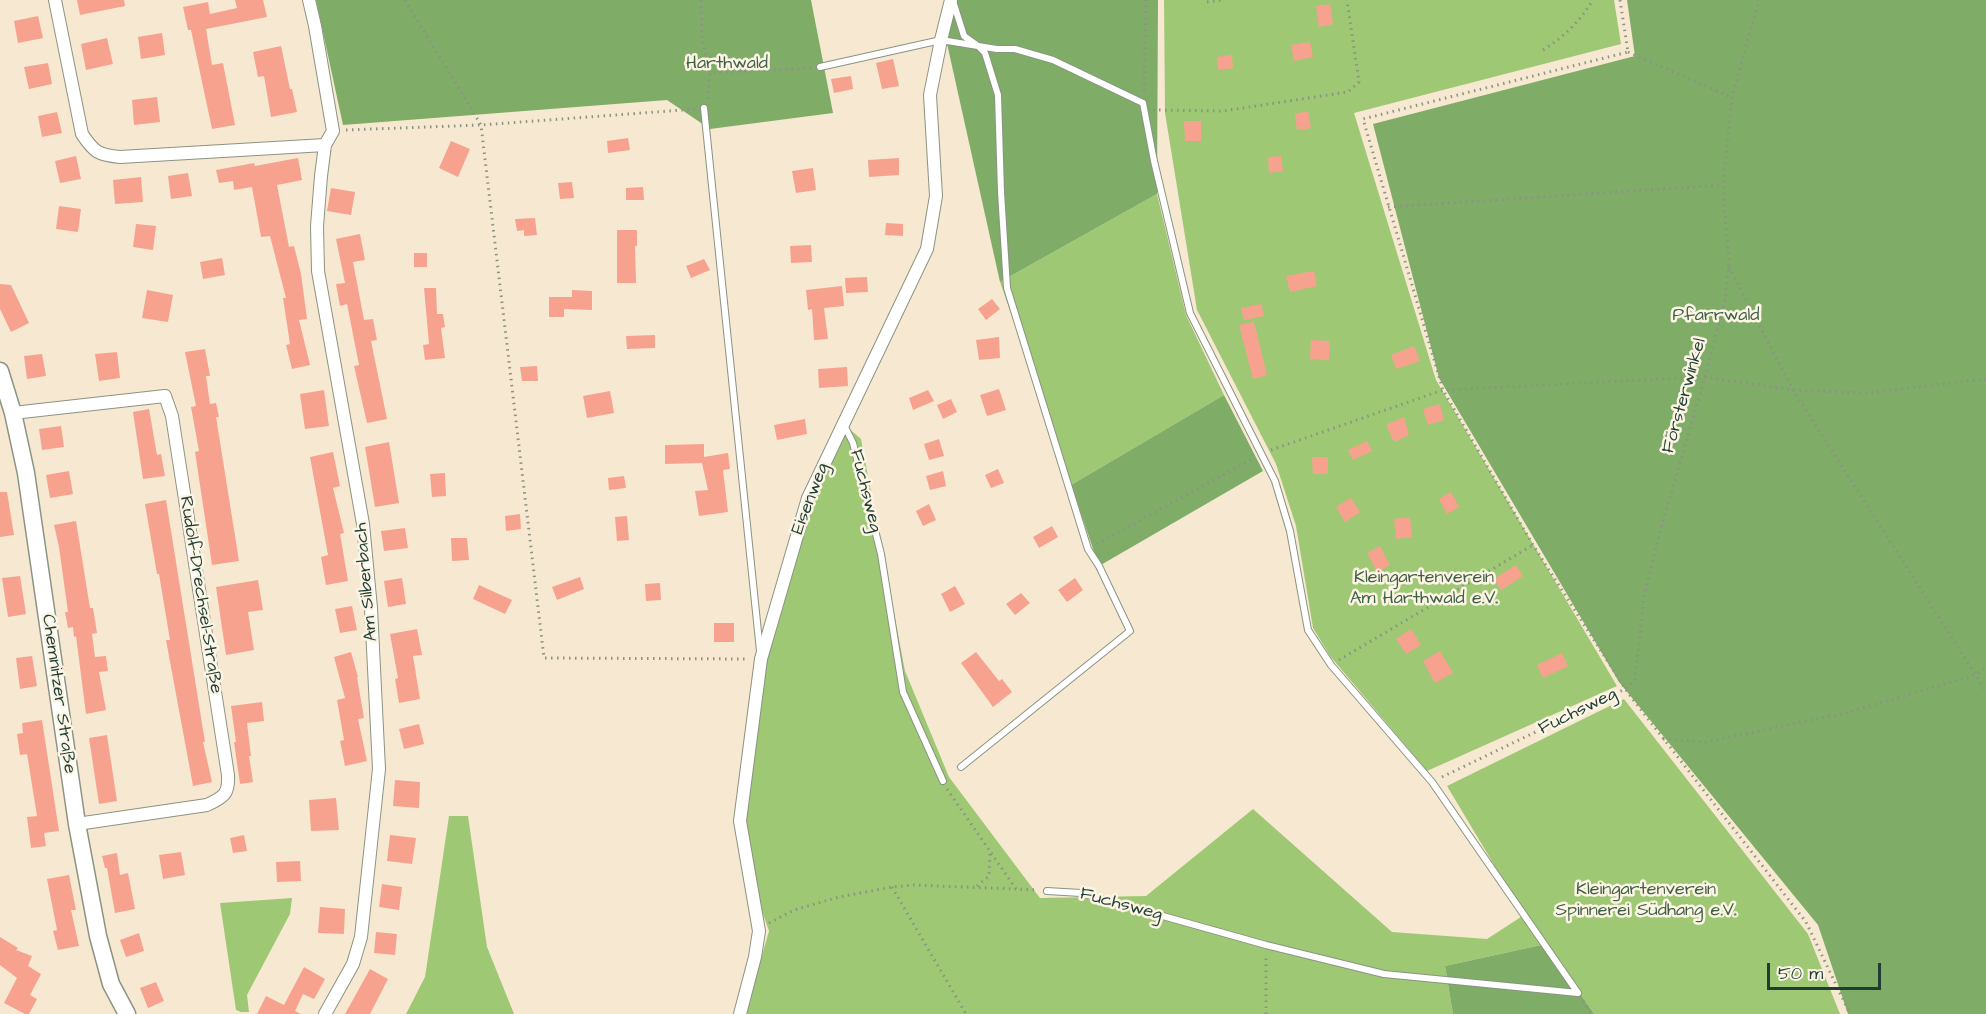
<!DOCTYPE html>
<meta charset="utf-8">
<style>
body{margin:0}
#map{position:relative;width:1986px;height:1014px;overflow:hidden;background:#f7e9d1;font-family:"Architects Daughter",sans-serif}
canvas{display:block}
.scale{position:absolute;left:1767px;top:963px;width:114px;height:27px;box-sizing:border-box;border:3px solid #1f3d34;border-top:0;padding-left:8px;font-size:18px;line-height:21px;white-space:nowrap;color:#1f3d34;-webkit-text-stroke:4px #fcf5e5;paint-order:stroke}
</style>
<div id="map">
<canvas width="1986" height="1014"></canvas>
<div class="scale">50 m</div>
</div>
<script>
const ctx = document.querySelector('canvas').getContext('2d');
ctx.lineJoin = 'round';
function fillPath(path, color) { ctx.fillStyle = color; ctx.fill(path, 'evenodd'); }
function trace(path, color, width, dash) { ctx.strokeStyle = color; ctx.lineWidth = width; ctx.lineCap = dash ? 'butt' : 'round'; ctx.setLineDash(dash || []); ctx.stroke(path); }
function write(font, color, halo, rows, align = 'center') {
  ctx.font = font + ' "Architects Daughter",sans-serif'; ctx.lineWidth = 5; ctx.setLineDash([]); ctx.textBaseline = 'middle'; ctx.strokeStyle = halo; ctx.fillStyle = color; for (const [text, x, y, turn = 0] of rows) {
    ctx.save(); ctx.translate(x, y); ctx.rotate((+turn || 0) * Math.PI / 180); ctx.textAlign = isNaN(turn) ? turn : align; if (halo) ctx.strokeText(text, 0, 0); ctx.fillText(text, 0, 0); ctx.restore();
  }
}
const green = new Path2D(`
 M1164 0H1614L1621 44 1354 113 1436 380 1617 686 1427 771 1330 656 1313 628 1296 526 1276 464 1197 310 1165 113Z
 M1157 194 1186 315 1224 395 1071 485 1000 282Z
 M846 426 861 439 905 671 949 777 1040 898 1146 896 1253 809 1392 932 1487 939 1524 915 1447 786 1624 699 1808 934 1840 1014H1594L1546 944 1445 966 1453 1014H745L769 931 761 908 746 817 765 663 812 499Z
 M449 816H468L487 947 514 1014H406L425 977Z
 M292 898 290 914 247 995 249 1012H241L236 1010 220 903Z`);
const forest = new Path2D(`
 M316 0H811L833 113 710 129 667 100 343 125Z
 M954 0H1158L1157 194 1000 282 946 39Z
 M1627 0H1986V1014H1848L1818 925 1619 682 1439 378 1373 124 1635 56Z
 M1224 395 1263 471 1099 566 1071 485Z
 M1546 944 1594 1014H1453L1445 966Z`);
const building = new Path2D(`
 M77 0H124L125 6 80 15Z
 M235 0H263L267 17 206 29 212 65 223 63 235 125 212 129 191 30H188L183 7 208 2 210 14 237 8Z
 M1330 4 1333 24 1319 27 1316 6Z
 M38 16 43 38 18 43 14 21Z
 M162 33 165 55 141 59 138 37Z
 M107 38 113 64 86 70 81 44Z
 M1310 42 1313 57 1294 61 1291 45Z
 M281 46 290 89H292L297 112 271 117 264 76 258 77 253 52Z
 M1232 55 1233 68 1218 70 1217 57Z
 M893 59 899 86 882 89 876 63Z
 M48 63 52 84 29 89 24 67Z
 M851 76 853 89 834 93 831 79Z
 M157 97 160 122 134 125 132 100Z
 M1308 111 1311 128 1297 130 1295 114Z
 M57 112 62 133 42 137 38 116Z
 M1184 121H1201V141H1185Z
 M628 138 630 150 608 153 607 141Z
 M451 141 470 149 458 177 439 168Z
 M76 156 81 179 60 183 55 161Z
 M1281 156 1283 171 1269 173 1268 157Z
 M298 158 302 180 277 185 289 247 294 246 301 274 307 319 299 320 310 365 292 369 286 345 290 344 283 298H286L270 236 261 237 252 187 234 190 233 181 219 183 216 170 254 163 255 166Z
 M899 158V175L869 177 868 160Z
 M813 168 816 190 796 193 792 171Z
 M188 173 192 196 171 199 168 176Z
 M141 177 143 202 115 204 113 180Z
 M572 182 574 198 560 199 558 183Z
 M643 187 644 200H626V188Z
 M331 188 355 192 351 215 327 211Z
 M59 206 81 209 78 232 56 229Z
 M535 218 537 235 524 236V230L517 231 515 219Z
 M886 223 903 224V236L885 235Z
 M136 224 156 226 153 250 133 247Z
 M617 230H637V246H635L636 283H617Z
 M360 234 365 260 353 262 364 320 373 319 377 340 371 341 387 419 367 423 354 366 359 365 347 304 340 306 336 284 345 283 336 239Z
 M811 245 812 262 791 263 790 246Z
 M414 253H427V267H414Z
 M222 258 225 275 203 279 200 262Z
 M704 259 710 270 691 278 686 266Z
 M1314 271 1317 286 1290 292 1286 276Z
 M867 277 868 292 846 293 845 278Z
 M0 284 11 285 29 323 11 332 0 309Z
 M842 286 844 306 824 308 828 339 814 340 812 309 808 310 806 290Z
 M424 288H436L437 314H443L445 327 441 328 445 358 425 360 423 345 429 344Z
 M147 290 173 295 168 322 142 318Z
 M572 290 592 291V310L564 309V317H549V297H572Z
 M992 299 1000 309 986 320 978 309Z
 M1261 304 1264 316 1244 320 1241 308Z
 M1254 322 1267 375 1253 379 1239 325Z
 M655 335V348L627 349 626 336Z
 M999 337 1000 358 979 360 976 340Z
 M1311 340 1330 341 1329 360 1310 359Z
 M1414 346 1420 361 1396 369 1391 355Z
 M205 349 210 376H206L210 404 216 403 219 417H216L239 561 212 565 195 452 199 451 191 407 196 406 185 352Z
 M117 352 120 378 99 381 95 354Z
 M42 354 46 376 27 379 24 356Z
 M537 366 538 381H522L520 367Z
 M847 367 848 386 819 388 818 369Z
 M999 389 1006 410 987 416 980 395Z
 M324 390 329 426 305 429 300 394Z
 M928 390 934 401 913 410 909 398Z
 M610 391 614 413 587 418 583 396Z
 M951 399 957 412 943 419 937 405Z
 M1440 404 1444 420 1428 425 1423 409Z
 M149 409 157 455 161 454 165 476 143 479 133 412Z
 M1404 417 1409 435 1394 442 1386 425Z
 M805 419 807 434 777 440 774 425Z
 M61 426 64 447 42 450 39 429Z
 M939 439 944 456 929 460 924 444Z
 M1367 441 1372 451 1353 460 1348 450Z
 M389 442 399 503 375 507 365 447Z
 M704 444V457L728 453 730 469 723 470 728 512 699 516 695 491 708 490 702 463 665 464V445Z
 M333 452 340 486 333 488 344 533 340 534 348 581 326 585 321 557 328 555 310 457Z
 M1312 457H1328V474H1313Z
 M998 469 1004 483 991 488 985 475Z
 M69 471 73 494 50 498 46 475Z
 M943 471 946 486 930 490 926 476Z
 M445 473 446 496 432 497 430 474Z
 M624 476 626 488 609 490 608 478Z
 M0 492H7L14 535 0 537Z
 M1451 492 1459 507 1447 514 1439 499Z
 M1351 498 1360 512 1345 522 1336 507Z
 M166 500 205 742H203L212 782 193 786 166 640H170L159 574H157L145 504Z
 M929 504 936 520 923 526 916 511Z
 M520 514 521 529 506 531 505 516Z
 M627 516 629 540 617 541 615 517Z
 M1410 517 1412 537 1396 539 1394 519Z
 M76 521 90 608H93L97 633 92 634 95 657 106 656 108 671 99 672 106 710 86 714 76 636 74 637 73 627 68 628 65 612H68L59 547 54 525Z
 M1052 526 1058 537 1039 548 1033 537Z
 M405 528 408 548 384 551 381 531Z
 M451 538H467L469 560 452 561Z
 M1380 546 1390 565 1377 572 1367 553Z
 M1516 565 1523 576 1501 590 1494 579Z
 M20 576 26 614 8 617 2 578Z
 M580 577 584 589 557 600 552 587Z
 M402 578 406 604 388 607 384 581Z
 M1075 578 1083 590 1067 602 1058 590Z
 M258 580 263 610 248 612 254 650 226 655 216 587Z
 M660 583 661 600 646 601 645 584Z
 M479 585 512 600 505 614 473 599Z
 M955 586 965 604 950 612 941 594Z
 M1021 593 1030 603 1015 615 1006 604Z
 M352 606 357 630 340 633 335 609Z
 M714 623H734V642H714Z
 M417 629 422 655 413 656 420 699 399 703 395 679 398 678 390 634Z
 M1411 629 1421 645 1406 654 1396 639Z
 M1440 651 1453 673 1435 683 1423 661Z
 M351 652 358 677H357L364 718 358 719 367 761 345 766 340 741 344 740 337 700 345 698 334 657Z
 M976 652 999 681 1002 679 1012 692 993 707 961 663Z
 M1562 653 1568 666 1543 678 1537 665Z
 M32 656 37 686 20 689 16 658Z
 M262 702 264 721 247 723 251 756H249L253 782 240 784 234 742H236L231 706Z
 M42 720 59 831 44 833 46 846 31 848 27 817 37 816 27 754 20 755 17 734 23 733 22 723Z
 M419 724 424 744 404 749 399 729Z
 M107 735 117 801 99 804 89 738Z
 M395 780 420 782 419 808 393 806Z
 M336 798 339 830 311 831 309 800Z
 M244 835 247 851 233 853 230 838Z
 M390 835 416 838 412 864 387 861Z
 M181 852 185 875 163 879 159 855Z
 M117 853 120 875 128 873 135 909 115 913 107 868H105L102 856Z
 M300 861 301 881 277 882 276 862Z
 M69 875 76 910H71L79 946 58 950 53 931 57 930 47 879Z
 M382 884 402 887 399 910 379 907Z
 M320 907 345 909 344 934 318 933Z
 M376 932 397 934 395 955 374 953Z
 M139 933 144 951 126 957 120 940Z
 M0 937 18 948 16 950 32 956 28 966 41 974 30 995 37 999 29 1014H25L4 1003 17 978 0 965Z
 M304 967 325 979 314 999 303 994 295 1011 301 1014H257L266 996 284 1005Z
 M370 969 388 979 370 1014H345Z
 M156 982 164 1001 148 1008 140 988Z`);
const path = new Path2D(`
 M405 0 481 125 544 658 747 659
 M701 0 702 39 710 72
 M1620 0 1628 52 1363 119 1443 390 1533 545 1628 693 1806 922 1850 1014
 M1207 2 1222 0
 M1543 50C1565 36 1579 22 1593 0
 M1628 52 1731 97
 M1144 91 1146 0
 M707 99 710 73 812 68
 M1153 110 1223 111 1348 92 1359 82 1347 0
 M346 130 481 125 696 109
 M1388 207 1723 185
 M1729 267 1793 390 1986 691
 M1271 450 1443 390 1705 377 1793 390 1866 393 1986 379
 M1097 544 1254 458
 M1339 660 1533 545
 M1663 739 1706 742 1846 713 1975 675 1986 668
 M1442 777 1625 689 1635 679 1644 597 1659 535 1705 377 1725 301 1729 266 1723 185 1732 97 1759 0
 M947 789 1016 889 1038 890
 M977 886 989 876 990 854
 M892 887 966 1014
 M769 923 794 910 839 897 892 887 913 885 1016 889
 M1583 1001 1592 1014
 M1266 1014V956`);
const lane = new Path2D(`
 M953 1 964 36 978 46 997 49H1015L1053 60 1143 103 1154 161 1190 313 1275 481 1290 531 1308 630 1331 665 1432 782 1578 993
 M820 67 941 40 978 46 985 53 998 95 1001 192 1007 288 1088 549 1099 566 1130 631 961 767
 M704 108 760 651
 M843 423 853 443 881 554 903 692 943 781
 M1047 891 1081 893 1266 945 1384 974 1578 993`);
const street = new Path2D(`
 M55 0 82 134C94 152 98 155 120 157L325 145
 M309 0 315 26 333 131 325 145 321 176 317 226 318 271 363 524 371 608 379 769 361 937 353 964 325 1014
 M13 413 165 396 172 416 228 775C229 794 224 797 207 805L77 824
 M740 1014 755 957 759 931 740 821 761 659 808 498 927 249 936 196 930 95 941 40 951 0`);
const secondary = new Path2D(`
 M0 371 13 413 26 473 77 824 98 936 111 984 127 1014`);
const parkNames = [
 ["Harthwald",727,64],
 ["Pfarrwald",1716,316],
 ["Kleingartenverein",1424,578],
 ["Am Harthwald e.V.",1424,599],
 ["Kleingartenverein",1646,890],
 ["Spinnerei Südhang e.V.",1646,911]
];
const streetNames = [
 ["Försterwinkel",1685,396,-74],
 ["Fuchsweg",865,491,76],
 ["Eisenweg",811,499,-69],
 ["Am Silberbach",367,582,-95],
 ["Rudolf-Drechsel-Straße",200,595,81],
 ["Chemnitzer Straße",58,694,82],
 ["Fuchsweg",1578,712,-26],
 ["Fuchsweg",1121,905,15]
];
fillPath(green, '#9fc875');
fillPath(forest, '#7fac66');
fillPath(building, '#f7a28f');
trace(lane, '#8b9382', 8);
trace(street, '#8b9382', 14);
trace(secondary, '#8b9382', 19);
trace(path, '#8b9382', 3, [1.5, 4.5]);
trace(lane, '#fff', 6);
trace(street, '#fff', 12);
trace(secondary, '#fff', 16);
write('18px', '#3f6044', '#fcf5e5', parkNames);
write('18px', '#1f3d34', '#fcf5e5', streetNames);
</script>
